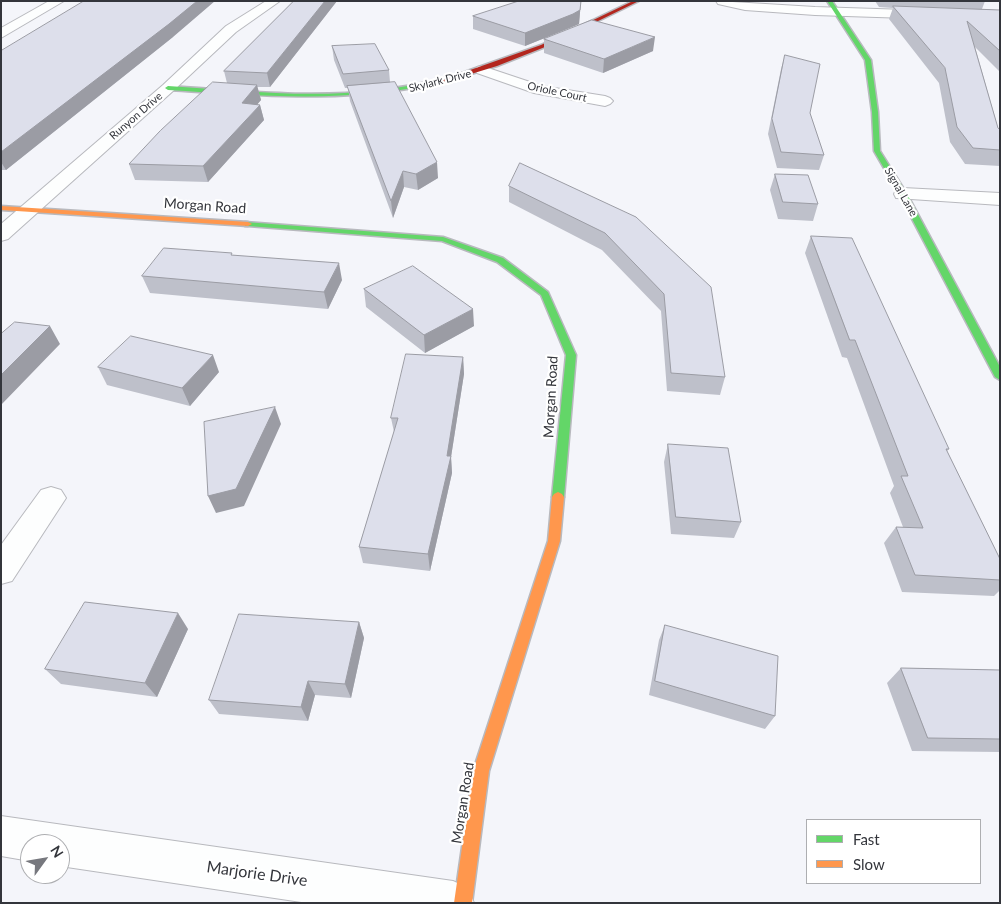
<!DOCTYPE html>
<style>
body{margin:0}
#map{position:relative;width:1001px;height:904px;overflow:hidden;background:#f4f5fa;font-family:Lato,sans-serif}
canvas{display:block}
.frame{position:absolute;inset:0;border:2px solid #33353b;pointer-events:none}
.legend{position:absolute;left:806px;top:819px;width:175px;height:65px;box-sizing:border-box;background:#fff;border:1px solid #adaeb1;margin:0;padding:6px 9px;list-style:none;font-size:15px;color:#33353b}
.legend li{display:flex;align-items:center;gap:10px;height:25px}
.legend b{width:25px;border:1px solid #adaeb1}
.north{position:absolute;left:20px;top:834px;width:50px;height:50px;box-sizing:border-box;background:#fff;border:1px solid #adaeb1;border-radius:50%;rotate:58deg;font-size:14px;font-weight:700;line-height:20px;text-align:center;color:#33353b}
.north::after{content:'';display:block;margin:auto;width:18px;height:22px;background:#77787e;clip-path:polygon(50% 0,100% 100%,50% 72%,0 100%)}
</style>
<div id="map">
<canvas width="1001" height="904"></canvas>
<div class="frame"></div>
<ul class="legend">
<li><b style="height:6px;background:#63d668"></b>Fast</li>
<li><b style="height:6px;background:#ff974d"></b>Slow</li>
</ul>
<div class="north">N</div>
</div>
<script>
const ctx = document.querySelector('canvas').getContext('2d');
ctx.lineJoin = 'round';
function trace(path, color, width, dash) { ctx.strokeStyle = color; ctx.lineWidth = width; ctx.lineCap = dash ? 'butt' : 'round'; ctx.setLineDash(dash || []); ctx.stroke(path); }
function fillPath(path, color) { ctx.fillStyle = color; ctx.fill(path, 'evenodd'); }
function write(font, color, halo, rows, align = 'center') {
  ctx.font = font + ' Lato,sans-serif'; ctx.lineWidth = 4.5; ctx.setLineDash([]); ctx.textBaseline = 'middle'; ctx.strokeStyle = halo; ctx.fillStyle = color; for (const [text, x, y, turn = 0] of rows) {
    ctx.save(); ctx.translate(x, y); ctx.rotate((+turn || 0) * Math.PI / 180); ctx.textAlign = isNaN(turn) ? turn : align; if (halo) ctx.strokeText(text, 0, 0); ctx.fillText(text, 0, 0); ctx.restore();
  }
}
const street = new Path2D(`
 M49 1H64L1 38V28Z
 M266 1H280L236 32 173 91 8 239 1 241V224L163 85 226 26Z
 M716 1 815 7 1000 13V21L815 15 745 10 718 4Z
 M482 66 542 86 605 96 610 98 613 101 610 104 605 106 534 93 477 73 475 70 477 67Z
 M903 188 1000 193V205L896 198 894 194 896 190Z
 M51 487 61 490 66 498 12 581 1 584V545L41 490Z
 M1 816 453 881 468 888 474 903H308L60 866V844H30V861L1 856Z`);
const fast = new Path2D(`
 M827 1H832L871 60 878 112 880 151 907 194 1000 367V380L995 377 899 194 874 151 872 112 865 60Z
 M445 78 448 80 447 81C353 104 263 96 168 90L165 88 168 86C237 90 308 99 377 90 400 88 423 83 445 78Z
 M245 222 443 237 503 258 548 292 576 355 564 497 562 500H554L552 497 566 355 541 295 497 262 442 241 248 226H245Z`);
const slow = new Path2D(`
 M1 206 248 222 252 224 248 226 1 210Z
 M558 492 562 494 564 497 560 541 489 771 472 903H454L473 771 548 541 552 497 554 494Z`);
const jam = new Path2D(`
 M633 1H639L545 47 497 66 445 82 442 80 541 45Z`);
const wall = new Path2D(`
 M294 1H337L270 87H257L261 100 257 104 260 105 264 120 208 182 135 180 129 164 227 83 224 71Z
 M581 1 579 24 572 27 525 46 473 29V16Z
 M875 1H985L982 9 1000 10V72L975 47 998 128 1000 130V166L965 164 950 142 939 83 889 19 893 8 879 7Z
 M173 37 6 170H1V51Z
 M544 39 653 51 603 73 544 53Z
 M332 46 389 70 390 82 438 178 418 190 404 187 393 218 350 101 348 88H345L334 60Z
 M785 55 810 113 824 155 819 170 777 168 768 134 781 69Z
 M775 174 818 204 813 221 778 219 770 190Z
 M509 186 636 217 725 377 720 395 667 391 661 311 602 250 509 202Z
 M811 236 949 449 947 451 1000 559V590L994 596 902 592 884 543 896 527H903L890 493 894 486 847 358 842 357 805 253Z
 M233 255 342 280 328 309 150 293 142 276Z
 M364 289 474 326 425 353 366 307Z
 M463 357 464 374 451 457 452 473 430 571 363 563 359 547 394 432 391 418Z
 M98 367 219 372 190 406 107 385Z
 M668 444 741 522 734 538 671 534 664 462Z
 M359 622 364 638 351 698 315 695 308 721 219 714 209 700Z
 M665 625 775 716 765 729 649 695 659 640Z
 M188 629 157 697 61 684 45 669Z
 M901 668 1000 670V752L912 751 887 683Z`);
const shadedWall = new Path2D(`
 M197 1H215L173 37 6 170 1 162V152Z
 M325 1H337L270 87 267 73Z
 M581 1 579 24 572 27 525 46V33Z
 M655 37 653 51 603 73 604 59Z
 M257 85 261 100 246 118 242 103Z
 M260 105 264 120 208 182 203 166Z
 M437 162 438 178 418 190 416 174Z
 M403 171 404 187 393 218 391 201Z
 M339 263 342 280 328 309 324 292Z
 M473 309 474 326 425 353 424 335Z
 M50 326 60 344 1 405V375Z
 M213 355 219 372 190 406 182 388Z
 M463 357 464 374 451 457 452 473 430 571 428 554Z
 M275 407 281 424 244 506 216 513 208 496Z
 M178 613 188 629 157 697 145 683Z
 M359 622 364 638 351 698 345 684Z
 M308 681 315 695 308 721 301 707Z`);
const building = new Path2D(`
 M84 1H197L169 24 1 152V51Z
 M294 1H325L267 73 224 71Z
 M519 1H581L580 10 573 14 525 33 473 16Z
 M893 6 1000 10V51L967 21 998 128 1000 130V150L973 148 957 127 945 68Z
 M592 20 655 37 604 59 544 39Z
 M375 44 389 70 343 74 332 46Z
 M785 55 820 64 810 113 824 155 781 152 772 119Z
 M213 82 257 85 242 103 260 105 203 166 129 164 160 131Z
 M395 82 437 162 416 174 403 171 391 201 347 86Z
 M520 163 636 217 711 287 725 377 671 373 664 294 605 233 509 186Z
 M775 174 808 175 818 204 783 202Z
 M811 236 852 238 949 449H946L1000 559V580L915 575 896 527 923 528 901 476H908L855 340H850Z
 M164 248 232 253 231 255 339 263 324 292 142 276Z
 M413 266 473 309 424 335 364 289Z
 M15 322 50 326 1 375V334Z
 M131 336 213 355 182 388 98 367Z
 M406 354 463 357 447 456H451L428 554 359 547 398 418H391Z
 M275 407 236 489 208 496 204 422Z
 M668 444 728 448 741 522 676 517Z
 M85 602 178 613 145 683 45 669Z
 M239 614 359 622 345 684 308 681 301 707 209 700Z
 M665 625 778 656 775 716 655 681Z
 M901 668 1000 670V739L928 738Z`);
const farStreetnames = [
 ["Skylark Drive",440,81,-14],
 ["Oriole Court",557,92,12],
 ["Runyon Drive",136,116,-41],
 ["Signal Lane",901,192,60]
];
const streetNames = [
 ["Morgan Road",205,206,4],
 ["Morgan Road",551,397,-87],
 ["Morgan Road",463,803,-81]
];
const nearStreetnames = [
 ["Marjorie Drive",257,874,8]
];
trace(street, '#b8b9be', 2);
trace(fast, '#b8b9be', 3);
trace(slow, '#b8b9be', 3);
trace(jam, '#b8b9be', 3);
fillPath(street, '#fdfefe');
fillPath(fast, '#63d668');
fillPath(slow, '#ff974d');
fillPath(jam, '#b3261e');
fillPath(wall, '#bec0ca');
fillPath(shadedWall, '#9b9ca4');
fillPath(building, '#dddfeb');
trace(building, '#9b9ca4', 1);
write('11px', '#33353b', '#fff', farStreetnames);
write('14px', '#33353b', '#fff', streetNames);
write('16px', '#33353b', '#fff', nearStreetnames);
</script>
